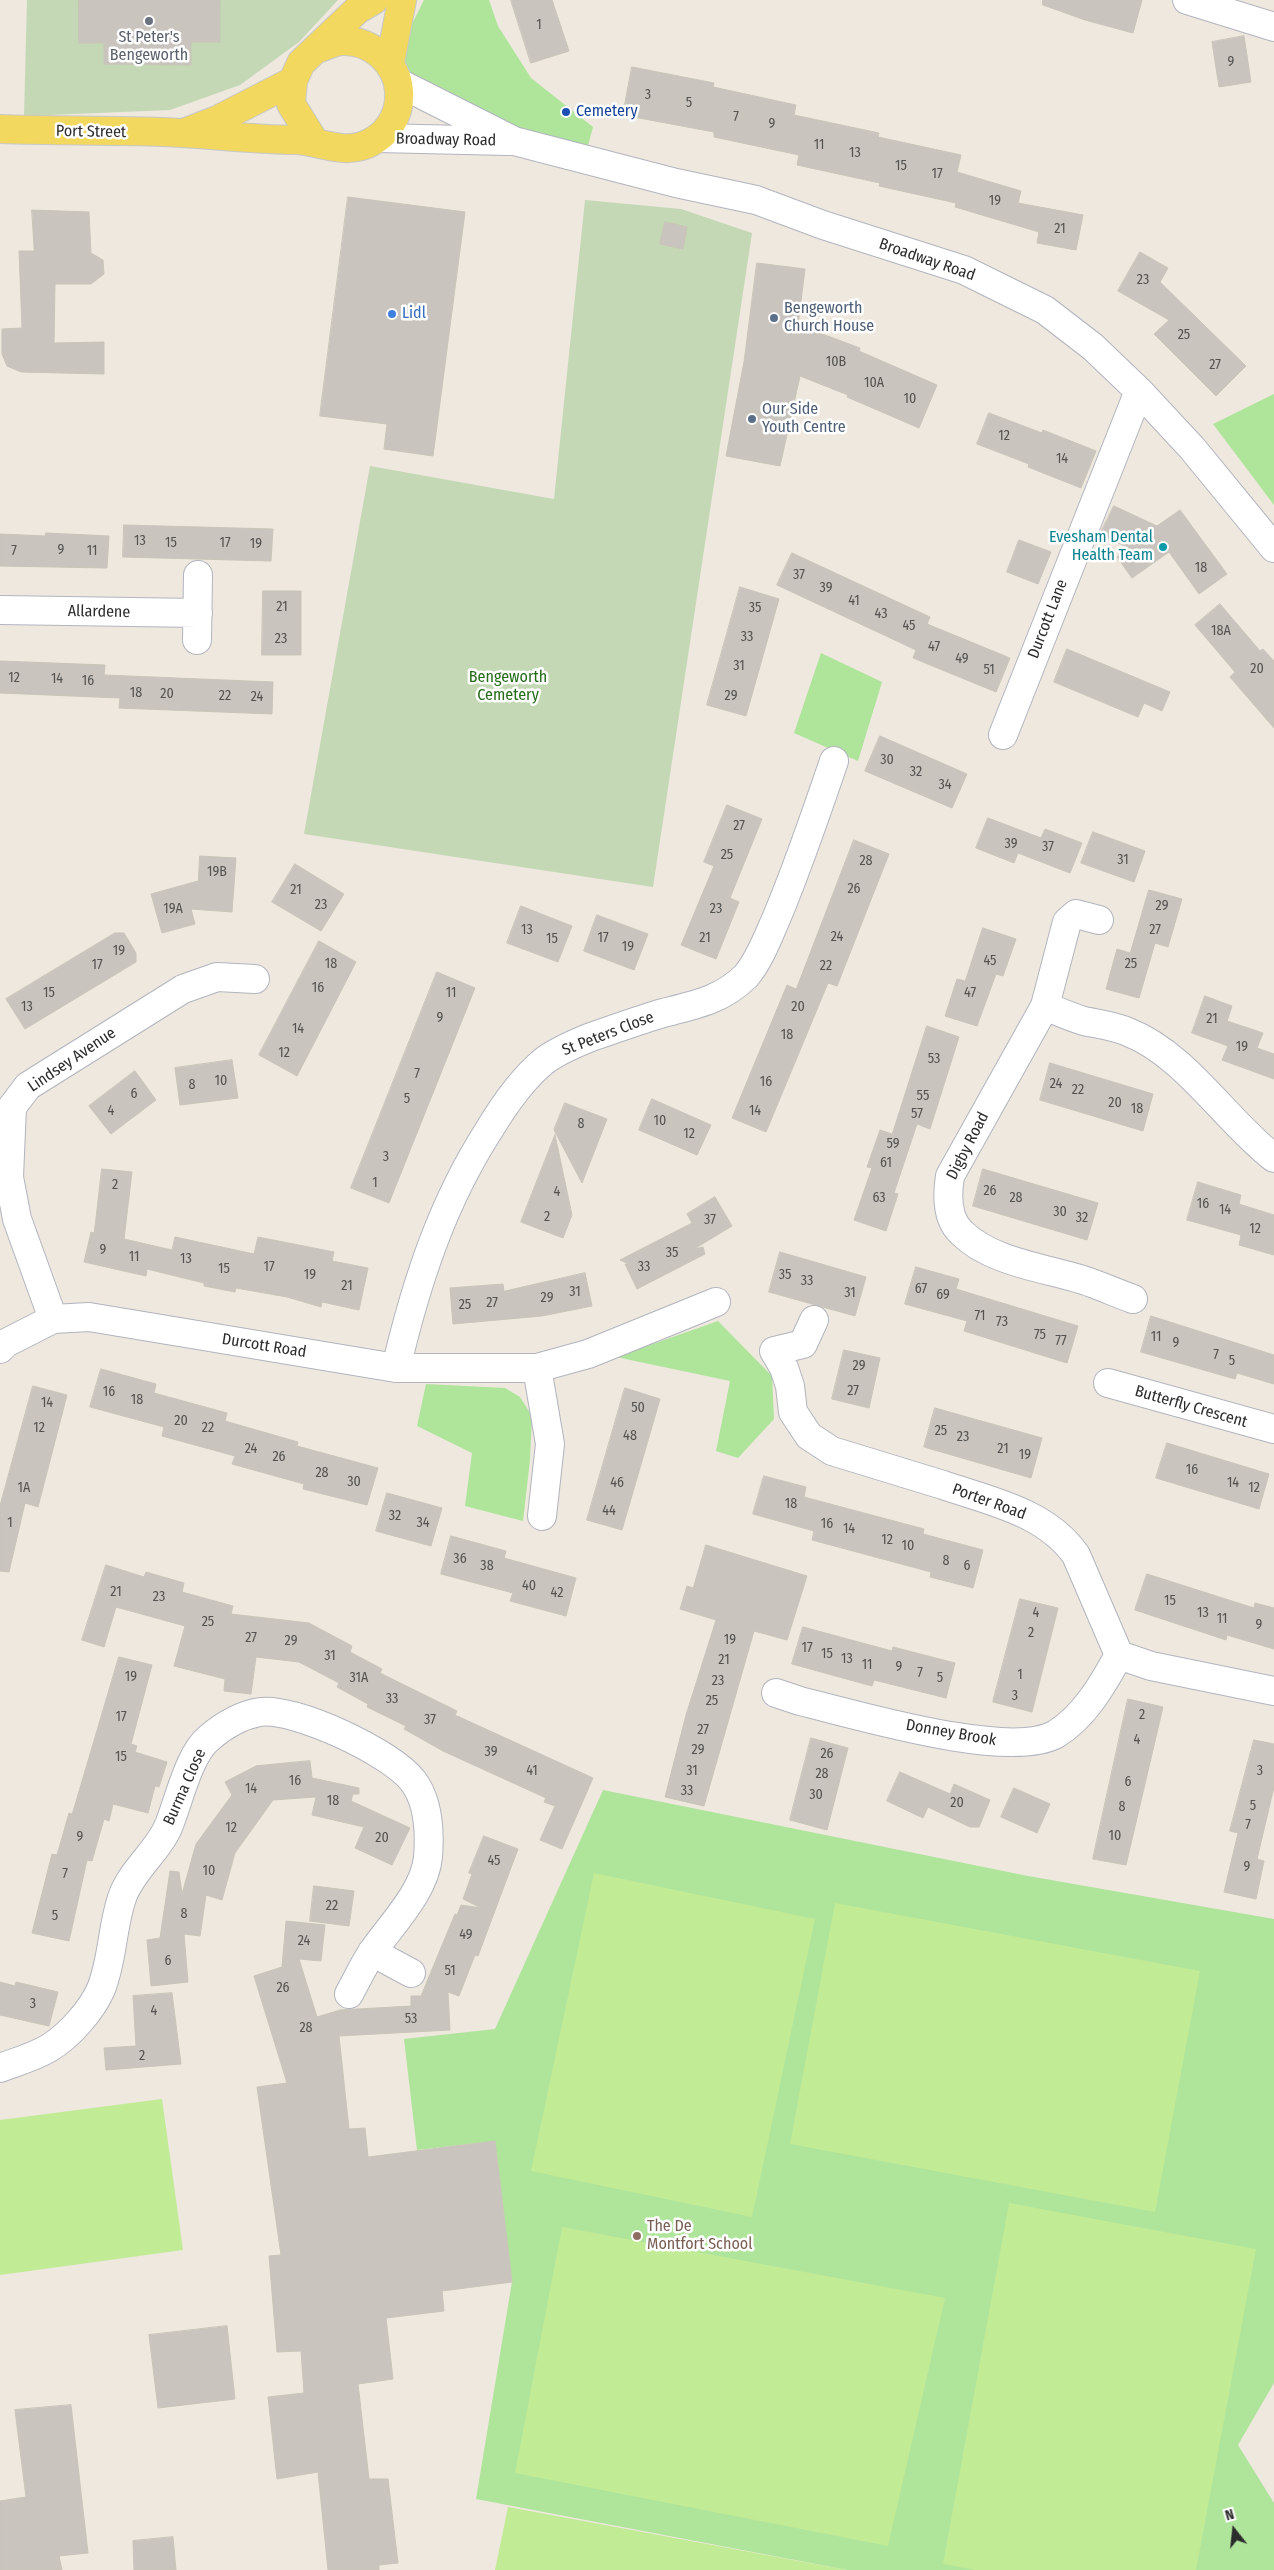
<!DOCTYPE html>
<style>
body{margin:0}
#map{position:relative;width:1274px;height:2570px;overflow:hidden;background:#eee8de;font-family:"Fira Sans Condensed",sans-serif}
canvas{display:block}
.north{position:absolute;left:1209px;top:2505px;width:50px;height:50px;-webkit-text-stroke:4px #fff;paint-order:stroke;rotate:344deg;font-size:14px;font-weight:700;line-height:20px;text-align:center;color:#2c2c2c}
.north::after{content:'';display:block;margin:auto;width:18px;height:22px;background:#2c2c2c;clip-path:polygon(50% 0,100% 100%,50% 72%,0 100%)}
</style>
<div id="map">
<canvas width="1274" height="2570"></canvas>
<div class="north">N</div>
</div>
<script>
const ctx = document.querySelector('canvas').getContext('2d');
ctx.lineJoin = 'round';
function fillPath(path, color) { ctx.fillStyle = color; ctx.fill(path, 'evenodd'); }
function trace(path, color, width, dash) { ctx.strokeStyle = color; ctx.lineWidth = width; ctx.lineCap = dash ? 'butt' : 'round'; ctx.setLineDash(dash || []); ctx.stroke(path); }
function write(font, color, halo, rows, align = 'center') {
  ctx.font = font + ' "Fira Sans Condensed",sans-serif'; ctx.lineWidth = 5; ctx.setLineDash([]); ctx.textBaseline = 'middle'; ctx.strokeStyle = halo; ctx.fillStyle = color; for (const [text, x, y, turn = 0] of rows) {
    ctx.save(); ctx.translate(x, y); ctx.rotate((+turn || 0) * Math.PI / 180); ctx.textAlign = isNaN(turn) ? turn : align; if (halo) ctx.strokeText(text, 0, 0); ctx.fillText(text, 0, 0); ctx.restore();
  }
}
const green = new Path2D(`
 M424 0H489L498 26 531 78 593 127 588 146 515 128 413 81 404 61 405 38Z
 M1274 394V505L1213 424Z
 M821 653 882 682 858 761 794 733Z
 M718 1321 772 1376 774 1419 738 1458 716 1451 730 1381 616 1357Z
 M426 1384 505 1388 520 1397 532 1416 530 1460 523 1521 465 1506 472 1453 417 1426Z
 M603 1790 1028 1876 1274 1919V2383L1238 2445 1274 2503V2570H847L476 2499 512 2282 495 2141 417 2150 404 2039 495 2029Z`);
const cemetery = new Path2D(`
 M27 0H338L299 42 240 85 170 110 24 116Z
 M585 200 681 209 752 233 653 887 304 834 370 466 554 499Z`);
const pitch = new Path2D(`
 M594 1873 815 1919 752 2217 531 2171Z
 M835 1903 1200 1971 1155 2212 790 2144Z
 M162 2099 183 2250 0 2275V2120Z
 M1009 2203 1256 2249 1196 2570H975L943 2564Z
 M562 2227 945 2298 888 2546 515 2473Z
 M508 2507 847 2570H495Z`);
const building = new Path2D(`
 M79 0H220V42H191V65L104 64V43H79Z
 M511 0H552L569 51 531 63Z
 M1043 0H1142L1133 33 1085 20 1043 5Z
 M1244 36 1251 82 1219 87 1212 42Z
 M632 67 714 83 713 87 796 105 794 115 879 133 878 137 961 155 957 172 1021 191 1018 203 1083 215 1076 250 1037 243 1039 232 955 207 956 203 879 186 880 183 797 165 799 155 714 137V132L623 115Z
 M348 197 465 212 433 456 384 449 387 424 320 416Z
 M32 210 89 212 91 253 103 260 104 274 91 284H55L54 343 104 342V374L21 372 7 366 2 354V329L22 328 19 251H34Z
 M665 222 687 227 683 249 660 244Z
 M1140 252 1168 268 1160 282 1246 366 1216 396 1154 334 1169 320 1118 291Z
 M757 263 805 269 798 325 860 348 859 351 937 385 919 428 847 397 848 395 800 376 780 466 726 456 744 362Z
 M989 413 1042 433 1043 430 1096 451 1081 488 1028 467 1029 464 977 444Z
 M1114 506 1157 526 1180 510 1227 574 1199 594 1169 552 1132 578 1117 557 1129 548 1100 534Z
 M124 525 273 529 271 561 123 557Z
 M46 533 109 536 107 568 0 566V534L45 536Z
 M1019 540 1051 552 1038 584 1007 572Z
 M792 553 930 617 927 624 1010 658 996 692 913 658 916 650 777 585Z
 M740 587 779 599 746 716 707 705Z
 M263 591H301V655H262Z
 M1220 604 1260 651 1263 649 1274 661V728L1230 677 1235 672 1195 625Z
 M1067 649 1170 692 1162 711 1144 703 1138 717 1054 682Z
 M0 661 105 665 104 675 273 682 272 714 119 708 120 698 0 693Z
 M880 736 967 774 952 808 865 771Z
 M727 805 762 819 730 898 739 902 716 959 681 945 714 866 704 862Z
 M988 818 1041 838 1045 829 1082 843 1070 873 1018 853 1014 863 976 848Z
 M1093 832 1145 851 1134 882 1081 863Z
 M854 840 889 854 837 986 828 983 766 1132 732 1118 787 985 796 989Z
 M200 856 236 858 232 912 191 909 195 924 162 933 151 894 198 881Z
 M295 864 344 894 321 931 272 902Z
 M1149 890 1182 899 1168 947 1155 943 1139 998 1106 989 1117 949 1130 953Z
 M521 906 572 926 558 962 507 943Z
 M597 915 648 934 634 970 584 951Z
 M983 928 1016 939 1003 976 996 974 977 1026 945 1016 957 979 965 981Z
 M115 933H124L136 953V962L25 1029 6 999Z
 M319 941 356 962 297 1076 259 1055Z
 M437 972 475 988 389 1203 351 1188Z
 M1205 996 1232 1006 1227 1021 1263 1033 1257 1048 1274 1054V1079L1222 1060 1228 1046 1192 1033Z
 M927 1026 959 1037 930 1129 917 1124 894 1193 898 1194 886 1231 854 1220 872 1168 867 1167 880 1130 892 1134Z
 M232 1060 238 1098 180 1105 175 1068Z
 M1050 1063 1153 1094 1143 1131 1040 1100Z
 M135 1071 156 1100 111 1134 89 1106Z
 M652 1099 711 1125 697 1155 639 1130Z
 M565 1103 607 1119 582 1183 554 1130Z
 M555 1135 572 1215 563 1238 521 1222Z
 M102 1169 132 1172 124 1239 172 1250 175 1237 254 1254 258 1237 334 1252 332 1261 368 1268 359 1310 322 1302 321 1307 287 1297 236 1288 235 1292 204 1286V1283L147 1269 146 1276 84 1262 91 1232 94 1233Z
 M983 1169 1098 1203 1087 1240 973 1206Z
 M1198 1182 1241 1195 1239 1204 1274 1215V1255L1239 1245 1241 1235 1187 1220Z
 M715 1197 732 1226 694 1249 703 1247 705 1254 637 1289 625 1264H629L620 1260 692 1223 687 1214Z
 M780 1252 866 1277 855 1316 769 1292Z
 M916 1267 959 1279 956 1289 1078 1326 1067 1363 964 1331 967 1321 905 1304Z
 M585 1273 592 1306 542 1316 453 1324 450 1288 503 1284 504 1291Z
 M1151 1316 1274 1355V1384L1237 1373 1235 1379 1141 1352Z
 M844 1350 880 1358 869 1408 832 1399Z
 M101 1369 156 1384 154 1393 227 1413 225 1421 298 1442 297 1446 378 1468 367 1505 303 1489 304 1484 232 1464 235 1456 162 1436 164 1427 90 1407Z
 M33 1386 67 1395 38 1507 25 1503 9 1572 0 1571V1506Z
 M625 1388 660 1399 622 1530 587 1520Z
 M935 1408 1042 1438 1031 1478 924 1447Z
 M1167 1443 1269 1474 1259 1509 1156 1478Z
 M764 1476 806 1487 804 1497 924 1529 923 1534 983 1550 973 1588 930 1577 931 1572 812 1540 814 1531 753 1514Z
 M387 1493 442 1508 431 1546 376 1531Z
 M451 1536 506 1551 504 1558 576 1578 566 1616 510 1601 513 1593 441 1574Z
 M706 1545 807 1576 787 1640 754 1631 704 1806 665 1797 686 1715 716 1620 680 1609 687 1586 693 1588Z
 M106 1565 144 1577 146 1572 184 1583 182 1592 233 1606 231 1614 309 1623 352 1646 350 1652 382 1669 380 1673 457 1711 455 1715 593 1778 562 1849 540 1840 555 1806 544 1802 546 1798 443 1751 404 1729 406 1726 367 1707 368 1704 337 1687 339 1683 299 1662 256 1657 251 1694 224 1691 225 1679 174 1666 185 1626 116 1607 104 1647 82 1640Z
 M1147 1574 1254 1608 1255 1603 1274 1608V1649L1227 1635 1226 1640 1135 1610Z
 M1020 1599 1058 1608 1032 1712 993 1702Z
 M803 1627 892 1651 893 1647 955 1663 946 1698 874 1680 872 1686 792 1664Z
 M119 1657 152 1665 131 1744 137 1746 135 1752 167 1762 159 1787 155 1786 148 1813 113 1804 109 1821 104 1819 92 1861 87 1860 69 1941 32 1933 52 1854 57 1855 69 1813 72 1814Z
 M1128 1699 1163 1707 1126 1865 1093 1859Z
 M811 1738 848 1748 827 1830 790 1820Z
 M1254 1740 1274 1744V1787L1257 1859 1264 1861 1256 1899 1224 1892 1238 1833 1230 1831Z
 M310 1761 312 1778 359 1788V1794H353L351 1801 410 1828 392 1865 355 1848 364 1827 312 1815 316 1797 273 1800 235 1853 222 1900 206 1895 200 1936 184 1934 188 1982 151 1986 147 1940 160 1938 170 1871 179 1872 182 1894 196 1844 232 1795 225 1782 256 1766Z
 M900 1772 950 1794 954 1784 990 1800 979 1827H970L928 1807 923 1818 887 1801Z
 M1014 1788 1050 1804 1037 1833 1001 1817Z
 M484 1836 518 1849 478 1956 475 1955 459 1996 448 1992 450 2030 339 2036 349 2129 365 2128 368 2157 495 2141 512 2282 442 2291 444 2311 386 2318 393 2379 358 2384 369 2479H388L398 2563 379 2565V2570H328L318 2472 277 2479 268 2397 304 2393 301 2351 277 2352 269 2256 281 2255 257 2087 287 2083 254 1976 282 1967 286 1921 325 1925 321 1961 299 1959 317 2017 340 2010 411 2006V1996H421L455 1914 457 1915 461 1905 481 1908 463 1899 472 1874 469 1873Z
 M314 1886 354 1891 349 1926 310 1921Z
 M0 1982 15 1986 16 1982 58 1992 49 2026 0 2015Z
 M172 1993 181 2064 106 2070 104 2048 136 2046 133 1996Z
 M227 2326 235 2399 158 2408 149 2335Z
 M71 2405 88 2553 59 2556 62 2570H0V2501L26 2497 15 2410Z
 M173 2537 176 2570H134L133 2541Z`);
const minor = new Path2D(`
 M1187 0 1274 27
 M399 83 514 141 676 183 756 200 823 225 964 270 1045 310 1093 347 1139 391 1192 448 1274 548
 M378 138 508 141
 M0 610 198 613
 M197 640 198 575
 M1003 735 1139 391
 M1099 920 1076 914 1067 922 1045 1006 950 1176C947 1195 946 1219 962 1233 991 1262 1045 1268 1083 1280 1099 1285 1116 1293 1133 1299
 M1045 1006C1057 1011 1070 1017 1084 1021 1098 1024 1114 1026 1128 1032 1185 1054 1226 1121 1274 1158
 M53 1319 17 1219 9 1177 12 1107 28 1086 183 989 217 977 255 979
 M814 1320 803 1344 774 1351 784 1368 790 1386 793 1412 809 1436 832 1451C869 1462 906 1474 943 1485 990 1501 1046 1512 1076 1555L1119 1655 1151 1666 1274 1691
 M0 1349 6 1343 53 1319 89 1317 396 1368H537L588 1354 716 1302
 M396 1368C416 1283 442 1203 489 1130 504 1105 521 1080 544 1061 557 1051 576 1043 591 1037 615 1029 639 1020 663 1013 695 1005 722 1000 746 976 759 961 768 937 776 919 798 867 816 814 834 761
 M537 1368 550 1444 542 1516
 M1108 1383 1274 1429
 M776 1693 800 1701C854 1714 1010 1761 1056 1734 1085 1716 1103 1684 1119 1655
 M372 1952 411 1973
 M0 2068C16 2062 34 2057 49 2048 69 2036 92 2010 101 1989 113 1960 112 1924 123 1895 133 1869 159 1850 169 1825 179 1800 189 1754 209 1738 223 1726 242 1715 260 1712 295 1707 392 1753 413 1781 429 1802 430 1832 428 1857 425 1891 391 1925 373 1951 364 1964 357 1980 349 1994`);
const major = new Path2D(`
 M390 63 402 0
 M0 129C54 131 109 130 163 132 207 134 251 139 295 140 318 141 340 153 362 146 386 138 401 116 399 91 397 63 371 40 343 41 335 41 325 46 317 49
 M186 132 217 120 293 81
 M314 141 291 104 293 81 301 63 357 10 374 0`);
const markers = [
 [149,21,5,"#6b7280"],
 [566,112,5,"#1a4fb4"],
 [392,314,5,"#3f7fe0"],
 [774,318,5,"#5c6f8a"],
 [752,419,5,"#5c6f8a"],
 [1163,547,5,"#0f9aa8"],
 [637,2236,5,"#8d6e63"]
];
const numberNames = [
 ["1",539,25],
 ["9",1231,62],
 ["3",648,95],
 ["5",689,103],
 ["7",736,117],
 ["9",772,124],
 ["11",819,145],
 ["13",855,153],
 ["15",901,166],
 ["17",937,174],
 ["19",995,201],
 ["21",1060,229],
 ["23",1143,280],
 ["25",1184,335],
 ["10B",836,362],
 ["27",1215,365],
 ["10A",874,383],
 ["10",910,399],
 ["12",1004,436],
 ["14",1062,459],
 ["13",140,541],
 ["15",171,543],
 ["17",225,543],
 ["19",256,544],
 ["9",61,550],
 ["7",14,551],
 ["11",92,551],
 ["18",1201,568],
 ["37",799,575],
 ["39",826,588],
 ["41",854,601],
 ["21",282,607],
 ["35",755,608],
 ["43",881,614],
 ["45",909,626],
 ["18A",1221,631],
 ["33",747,637],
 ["23",281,639],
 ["47",934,647],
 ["49",962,659],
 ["31",739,666],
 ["20",1257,669],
 ["51",989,670],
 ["12",14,678],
 ["14",57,679],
 ["16",88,681],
 ["18",136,693],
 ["20",167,694],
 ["22",225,696],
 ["29",731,696],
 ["24",257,697],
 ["30",887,760],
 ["32",916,772],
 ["34",945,785],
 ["27",739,826],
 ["39",1011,844],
 ["37",1048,847],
 ["25",727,855],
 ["31",1123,860],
 ["28",866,861],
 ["19B",217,872],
 ["26",854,889],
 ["21",296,890],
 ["23",321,905],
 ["29",1162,906],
 ["19A",173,909],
 ["23",716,909],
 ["13",527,930],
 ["27",1155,930],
 ["24",837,937],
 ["17",603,938],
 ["21",705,938],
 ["15",552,939],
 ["19",628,947],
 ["19",119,951],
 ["45",990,961],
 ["18",331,964],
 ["25",1131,964],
 ["17",97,965],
 ["22",826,966],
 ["16",318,988],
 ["15",49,993],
 ["11",451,993],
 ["47",970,993],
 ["13",27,1007],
 ["20",798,1007],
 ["9",440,1018],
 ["21",1212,1019],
 ["14",298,1029],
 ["18",787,1035],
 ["19",1242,1047],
 ["12",284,1053],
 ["53",934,1059],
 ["7",417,1074],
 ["10",221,1081],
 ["16",766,1082],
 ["24",1056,1084],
 ["8",192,1085],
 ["22",1078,1090],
 ["6",134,1094],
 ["55",923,1096],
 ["5",407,1099],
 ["20",1115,1103],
 ["18",1137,1109],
 ["4",111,1111],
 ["14",755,1111],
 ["57",917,1114],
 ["10",660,1121],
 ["8",581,1124],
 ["12",689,1134],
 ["59",893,1144],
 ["3",386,1157],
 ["61",886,1163],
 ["1",375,1183],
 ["2",115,1185],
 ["26",990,1191],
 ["4",557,1192],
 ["63",879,1198],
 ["28",1016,1198],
 ["16",1203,1204],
 ["14",1225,1210],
 ["30",1060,1212],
 ["2",547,1217],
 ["32",1082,1218],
 ["37",710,1220],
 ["12",1255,1229],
 ["9",103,1250],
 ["35",672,1253],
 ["11",134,1257],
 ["13",186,1259],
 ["17",269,1267],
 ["33",644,1267],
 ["15",224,1269],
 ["19",310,1275],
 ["35",785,1275],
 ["33",807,1281],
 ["21",347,1286],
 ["67",921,1289],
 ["31",575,1292],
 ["31",850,1293],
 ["69",943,1295],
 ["29",547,1298],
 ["27",492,1303],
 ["25",465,1305],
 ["71",980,1316],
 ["73",1002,1322],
 ["75",1040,1335],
 ["11",1156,1337],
 ["77",1061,1341],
 ["9",1176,1343],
 ["7",1216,1355],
 ["5",1232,1361],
 ["29",859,1366],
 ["27",853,1391],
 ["16",109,1392],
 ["18",137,1400],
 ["14",47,1403],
 ["50",638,1408],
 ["20",181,1421],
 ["12",39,1428],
 ["22",208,1428],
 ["25",941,1431],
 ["48",630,1436],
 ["23",963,1437],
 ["24",251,1449],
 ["21",1003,1449],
 ["19",1025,1455],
 ["26",279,1457],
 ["16",1192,1470],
 ["28",322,1473],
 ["30",354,1482],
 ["46",617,1483],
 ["14",1233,1483],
 ["1A",24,1488],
 ["12",1254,1488],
 ["18",791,1504],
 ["44",609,1511],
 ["32",395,1516],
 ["1",10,1523],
 ["34",423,1523],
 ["16",827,1524],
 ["14",849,1529],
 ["12",887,1540],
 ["10",908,1546],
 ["36",460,1559],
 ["8",946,1561],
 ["38",487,1566],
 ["6",967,1566],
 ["40",529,1586],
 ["21",116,1592],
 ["42",557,1593],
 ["23",159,1597],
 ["15",1170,1601],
 ["4",1036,1613],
 ["13",1203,1613],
 ["11",1222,1619],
 ["25",208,1622],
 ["9",1259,1625],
 ["2",1031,1633],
 ["27",251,1638],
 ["19",730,1640],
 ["29",291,1641],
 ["17",807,1648],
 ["15",827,1654],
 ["31",330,1656],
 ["13",847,1659],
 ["21",724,1660],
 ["11",867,1665],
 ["9",899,1667],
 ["7",920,1673],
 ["1",1020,1675],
 ["19",131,1677],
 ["31A",359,1678],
 ["5",940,1678],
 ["23",718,1681],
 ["3",1015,1696],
 ["33",392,1699],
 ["25",712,1701],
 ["2",1142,1715],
 ["17",121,1717],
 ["37",430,1720],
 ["27",703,1730],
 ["4",1137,1740],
 ["29",698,1750],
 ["39",491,1752],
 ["26",827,1754],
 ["15",121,1757],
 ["41",532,1771],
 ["31",692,1771],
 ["3",1260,1771],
 ["28",822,1774],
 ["16",295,1781],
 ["6",1128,1782],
 ["14",251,1789],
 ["33",687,1791],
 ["30",816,1795],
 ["18",333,1801],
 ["20",957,1803],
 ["5",1253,1806],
 ["8",1122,1807],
 ["7",1248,1825],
 ["12",231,1828],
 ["10",1115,1836],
 ["9",80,1837],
 ["20",382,1838],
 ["45",494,1861],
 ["9",1247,1867],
 ["10",209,1871],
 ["7",65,1874],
 ["22",332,1906],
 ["8",184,1914],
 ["5",55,1916],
 ["49",466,1935],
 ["24",304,1941],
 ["6",168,1961],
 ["51",450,1971],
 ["26",283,1988],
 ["3",33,2004],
 ["4",154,2011],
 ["53",411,2019],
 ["28",306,2028],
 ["2",142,2056]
];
const worshipNames = [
 ["St Peter's",149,38],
 ["Bengeworth",149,56]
];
const transitNames = [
 ["Cemetery",576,112]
];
const streetNames = [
 ["Port Street",91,132,1],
 ["Broadway Road",446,140,1],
 ["Broadway Road",927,260,19],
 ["Allardene",99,612,1],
 ["Durcott Lane",1048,619,-69],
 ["St Peters Close",608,1034,-21],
 ["Lindsey Avenue",72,1060,-34],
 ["Digby Road",968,1146,-63],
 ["Durcott Road",264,1346,9],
 ["Butterfly Crescent",1191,1407,16],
 ["Porter Road",989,1502,20],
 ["Donney Brook",951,1733,10],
 ["Burma Close",185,1787,-66]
];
const serviceNames = [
 ["Bengeworth",784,309],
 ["Church House",784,327],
 ["Our Side",762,410],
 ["Youth Centre",762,428]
];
const shopNames = [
 ["Lidl",402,314]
];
const cultureNames = [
 ["Evesham Dental",1153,538],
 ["Health Team",1153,556]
];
const parkNames = [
 ["Bengeworth",508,678],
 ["Cemetery",508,696]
];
const educationNames = [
 ["The De",647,2227],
 ["Montfort School",647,2245]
];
fillPath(green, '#afe49b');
fillPath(cemetery, '#c4d8b5');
fillPath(pitch, '#c2eb96');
fillPath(building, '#c9c5be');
trace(building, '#c9c4b8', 1);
trace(minor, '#b2b4bf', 30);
trace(major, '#c8c8c8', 30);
trace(minor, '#fff', 28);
trace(major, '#f2d85f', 28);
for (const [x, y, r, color] of markers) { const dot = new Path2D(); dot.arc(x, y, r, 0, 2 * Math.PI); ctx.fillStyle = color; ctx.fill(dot); trace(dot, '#fff', 2); }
write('14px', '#535250', null, numberNames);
write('16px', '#5b616d', '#fff', worshipNames);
write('16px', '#164399', '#fff', transitNames, 'left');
write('16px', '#2c2c2c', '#fff', streetNames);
write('16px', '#4e5e75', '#fff', serviceNames, 'left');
write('16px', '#366cbe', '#fff', shopNames, 'left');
write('16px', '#0d838f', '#fff', cultureNames, 'right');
write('16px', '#266b1a', '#fff', parkNames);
write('16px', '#785e54', '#fff', educationNames, 'left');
</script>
